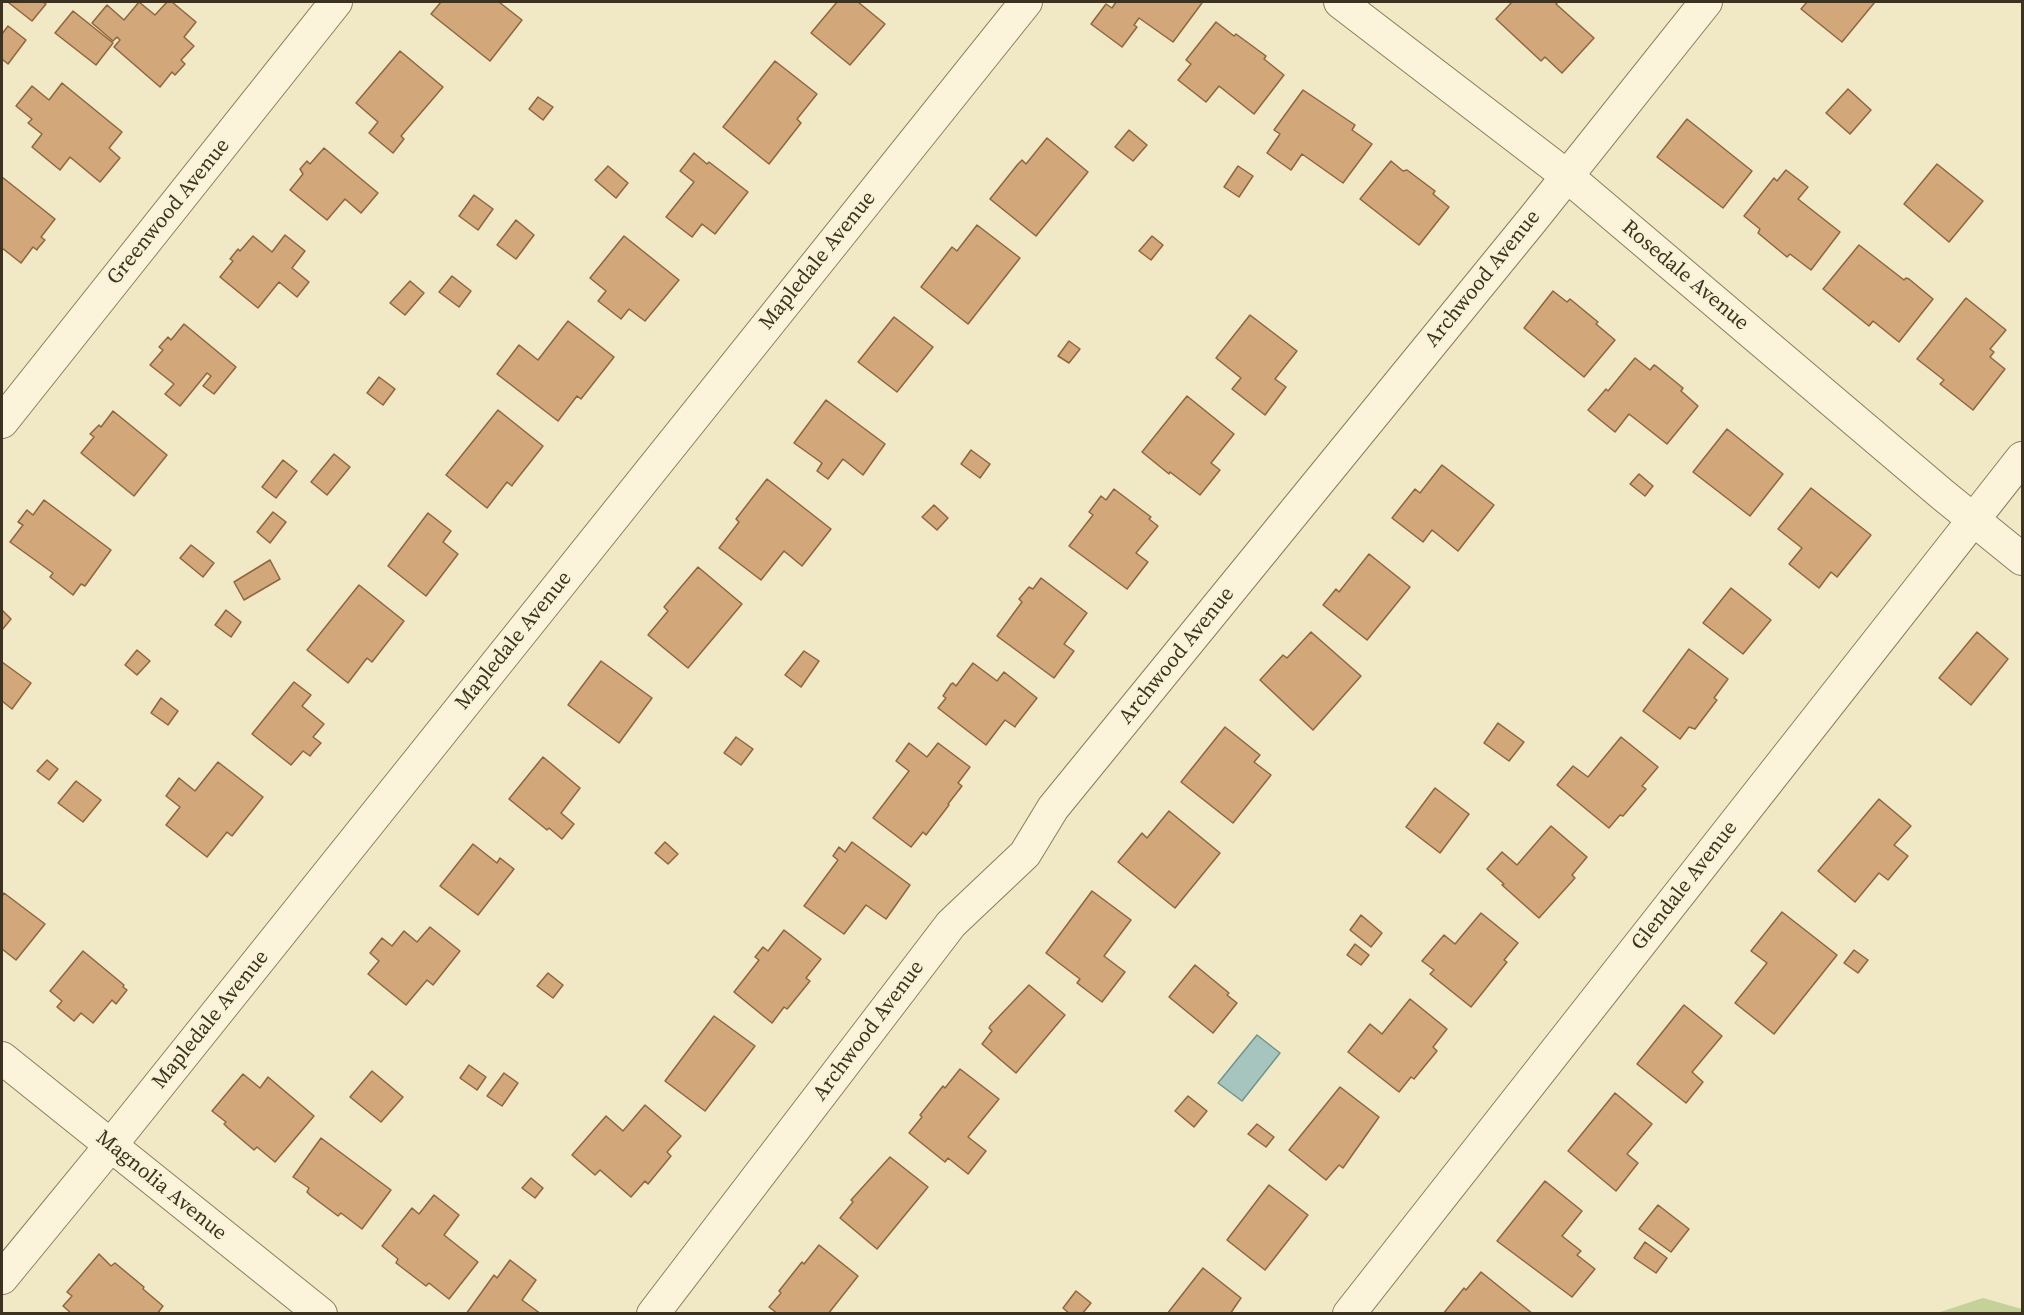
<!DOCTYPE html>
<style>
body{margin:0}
#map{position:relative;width:2024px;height:1315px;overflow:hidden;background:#f1e9c6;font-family:"Source Serif 4",serif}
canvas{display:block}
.frame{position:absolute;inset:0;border:3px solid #3d311f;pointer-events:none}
</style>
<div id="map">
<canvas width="2024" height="1315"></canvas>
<div class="frame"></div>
</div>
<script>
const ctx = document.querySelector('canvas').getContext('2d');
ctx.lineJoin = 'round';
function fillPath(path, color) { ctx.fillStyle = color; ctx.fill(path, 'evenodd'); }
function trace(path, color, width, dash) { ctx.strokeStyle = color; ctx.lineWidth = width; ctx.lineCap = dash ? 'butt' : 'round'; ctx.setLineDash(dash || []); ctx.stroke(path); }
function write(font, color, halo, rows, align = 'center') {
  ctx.font = font + ' "Source Serif 4",serif'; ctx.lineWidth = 4.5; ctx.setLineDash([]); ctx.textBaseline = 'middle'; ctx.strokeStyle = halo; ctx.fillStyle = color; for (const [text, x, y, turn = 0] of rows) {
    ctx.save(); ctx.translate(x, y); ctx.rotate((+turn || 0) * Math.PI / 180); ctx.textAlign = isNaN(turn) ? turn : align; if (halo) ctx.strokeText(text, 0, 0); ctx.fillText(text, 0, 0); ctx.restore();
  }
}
const green = new Path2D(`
 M1983 1298 2022 1309V1313H1937Z`);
const water = new Path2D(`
 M1257 1035 1280 1053 1242 1101 1218 1083Z`);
const building = new Path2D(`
 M10 2H43L46 4 32 21 9 3Z
 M139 2 155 15 167 2H172L196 22 184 37 194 46 181 60 185 64 175 75 172 72 160 87 114 47 120 40 117 37 113 41 92 23 107 5 124 20Z
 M441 2H499L522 20 490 61 431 14Z
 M837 2H858L885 24 850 65 811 33Z
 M1116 2H1201L1202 3 1173 42 1139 18 1134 25 1137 27 1122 47 1091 24 1106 4 1112 8Z
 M1512 2H1558L1556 4 1594 38 1562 73 1545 57 1541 61 1496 19Z
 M1807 2H1875L1842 42 1801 9Z
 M73 11 113 43 96 65 55 33Z
 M1216 22 1234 36 1236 34 1266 56 1264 59 1284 75 1254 114 1219 86 1206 102 1178 80 1191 64 1186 60Z
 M8 26 26 40 8 64 2 59V34Z
 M400 51 443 87 401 136 404 139 393 153 369 133 378 122 356 103Z
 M775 61 817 94 797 119 801 123 769 164 723 127Z
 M62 83 122 132 109 148 120 158 100 182 70 157 60 170 32 147 42 134 28 123 32 119 16 106 32 86 49 100Z
 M1848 89 1871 110 1850 134 1826 113Z
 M1303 90 1355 125 1352 130 1372 144 1343 183 1302 154 1291 170 1267 153 1280 134 1274 130Z
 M538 97 553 107 543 120 529 109Z
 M1687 119 1752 171 1723 208 1657 157Z
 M1129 130 1147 145 1133 161 1115 147Z
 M1047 138 1088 172 1036 236 990 199 1018 164 1022 160 1026 164Z
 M324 148 378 193 361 213 345 199 327 220 290 190 303 174 300 169 307 161 310 164Z
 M694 153 707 164 709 162 748 192 715 234 702 224 692 237 666 217 694 182 680 171Z
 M1391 161 1403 171 1407 170 1435 191 1433 194 1449 207 1419 245 1360 199Z
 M1937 164 1983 201 1949 242 1904 204Z
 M608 166 628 183 616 198 595 180Z
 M1238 166 1253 176 1239 197 1224 187Z
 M1786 170 1808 187 1798 199 1840 232 1811 270 1790 254 1787 257 1758 233 1760 229 1744 216 1774 178 1777 181Z
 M2 177 55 219 41 237 45 240 38 248 37 250 33 247 21 263 2 248Z
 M474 195 493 209 478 230 459 216Z
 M516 220 534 235 516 259 497 245Z
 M977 225 1020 258 968 324 921 287 952 247 957 251Z
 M285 235 305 251 292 268 309 282 297 297 279 282 258 308 220 277 233 261 230 259 238 249 240 251 253 236 272 252Z
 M624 236 679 280 645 321 629 309 621 319 598 301 606 291 590 278Z
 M1152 236 1163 245 1151 260 1139 251Z
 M1859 245 1904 280 1906 278 1909 279 1933 299 1899 342 1873 321 1869 326 1823 289Z
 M452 276 471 291 459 307 439 292Z
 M410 281 424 293 405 315 390 303Z
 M1553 291 1567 302 1570 299 1598 322 1596 324 1615 340 1584 377 1524 328Z
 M1966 298 2006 330 1990 349 1994 352 1990 357 2005 369 1973 410 1940 384 1944 380 1917 359Z
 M1250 315 1297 351 1275 379 1286 387 1265 415 1232 389 1241 378 1216 358Z
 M894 317 933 347 897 392 858 362Z
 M568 321 614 357 581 399 577 396 558 421 497 374 519 345 538 360Z
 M184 324 236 367 214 394 203 386 211 376 207 373 180 406 165 394 174 384 150 365 163 350 159 347 168 337 171 340Z
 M1069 341 1080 349 1069 363 1058 356Z
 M1635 358 1650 370 1654 365 1656 366 1683 388 1681 391 1698 406 1667 444 1629 414 1615 432 1588 410 1606 389 1608 391Z
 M379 377 395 389 383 405 367 393Z
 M1187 396 1234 434 1211 463 1220 470 1200 495 1170 472 1169 474 1142 452Z
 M826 400 885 444 863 475 843 459 828 479 817 471 822 463 794 443Z
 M498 410 543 446 513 484 512 486 507 482 487 508 446 475Z
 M113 411 167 455 134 496 81 453 94 437 90 434 99 425 101 427Z
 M1727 429 1783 474 1750 516 1693 472Z
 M971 450 990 464 980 478 961 464Z
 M334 454 350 467 327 495 311 482Z
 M283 460 297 471 276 498 262 487Z
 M1442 465 1494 505 1458 551 1432 530 1423 542 1392 518 1415 489 1420 493Z
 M1639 474 1653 486 1645 496 1630 484Z
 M767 479 831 529 802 566 784 551 761 580 719 548 739 522 736 519Z
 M1811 488 1871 535 1837 577 1831 572 1819 588 1789 564 1802 548 1778 529Z
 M1114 489 1151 517 1149 519 1158 526 1136 553 1148 562 1127 589 1069 546 1093 515 1089 512 1101 496 1106 500Z
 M44 500 111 550 85 586 81 584 73 595 50 577 53 573 10 542 23 525 18 522 27 510 33 515Z
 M934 505 948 518 937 530 922 517Z
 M273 512 286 522 270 543 257 532Z
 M428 513 451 531 443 542 458 554 426 596 388 566Z
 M191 545 214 563 203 577 180 558Z
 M1369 554 1410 587 1367 640 1323 605 1336 589 1339 592Z
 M270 560 280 579 244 600 234 582Z
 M698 567 742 604 688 668 648 635 668 611 664 607Z
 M1041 578 1087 613 1064 644 1074 651 1054 678 997 636 1022 602 1019 599 1029 587 1033 589Z
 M359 585 404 621 372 662 367 658 348 683 307 650Z
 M1731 588 1771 620 1743 654 1703 623Z
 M2 610 11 619 2 630Z
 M226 610 241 622 231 637 215 625Z
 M1311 632 1361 676 1313 730 1260 680 1283 655 1287 658Z
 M1977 632 2008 659 1971 705 1939 678Z
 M1689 649 1728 679 1714 698 1717 700 1695 729 1689 727 1680 739 1643 711Z
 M137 650 150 661 137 675 125 665Z
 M804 651 819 661 801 687 785 675Z
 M601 661 652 698 619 743 568 705Z
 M2 662 31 683 12 709 2 701Z
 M973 663 997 681 1004 672 1037 698 1016 725 1015 727 1005 720 986 745 938 708 946 698 943 696 951 684 953 683 956 686Z
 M294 682 311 695 302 706 324 724 313 737 321 743 313 752 310 756 303 751 291 765 252 734Z
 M161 698 178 711 168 725 151 713Z
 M1498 723 1524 742 1509 761 1484 743Z
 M1225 727 1260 755 1254 762 1271 775 1233 823 1181 782Z
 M736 737 753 749 741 765 724 753Z
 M1621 737 1658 767 1642 786 1646 789 1623 816 1620 815 1609 828 1557 785 1573 766 1588 777Z
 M909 743 927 757 938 743 970 767 958 783 962 786 948 804 949 805 926 835 923 832 911 847 873 818 909 771 896 761Z
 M543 757 580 788 561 813 574 824 562 839 549 828 547 830 509 799Z
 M47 760 58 769 49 780 37 771Z
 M218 762 263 797 232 836 227 832 207 857 166 825 180 807 166 796 179 778 195 791Z
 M76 781 101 800 83 822 58 803Z
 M1435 788 1469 814 1440 853 1406 827Z
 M1879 799 1911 826 1894 845 1908 856 1888 880 1879 873 1855 902 1818 871Z
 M1169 811 1220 853 1175 908 1118 862 1142 833 1147 838Z
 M1551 826 1587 857 1572 875 1575 878 1539 918 1502 885 1504 884 1487 869 1502 852 1517 865Z
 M665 842 678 854 668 864 655 853Z
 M852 842 910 885 886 919 866 905 844 934 804 906 838 860 833 856 839 847 845 852Z
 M473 844 497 863 500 858 514 869 478 915 440 886Z
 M1092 891 1131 920 1104 956 1125 972 1102 1002 1077 983 1080 979 1046 953Z
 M4 893 45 924 16 960 2 949V896Z
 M1782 912 1837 955 1774 1034 1735 1003 1767 963 1751 951Z
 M1481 913 1518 943 1504 960 1507 962 1471 1007 1430 974 1434 970 1422 961 1444 935 1455 944Z
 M1361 915 1382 933 1371 947 1350 930Z
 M430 927 460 951 433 985 427 980 406 1005 368 974 379 961 370 953 382 938 392 946 404 931 417 942Z
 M784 930 821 959 806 978 810 981 788 1008 787 1009 784 1007 772 1023 734 992 759 960 755 957 763 947 768 951Z
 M1355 944 1369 955 1361 965 1347 955Z
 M1854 950 1868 960 1858 973 1844 963Z
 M83 951 124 985 123 987 127 990 116 1004 112 1000 93 1023 81 1013 74 1021 57 1007 62 1001 50 991Z
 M1195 965 1229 993 1227 995 1237 1003 1213 1033 1169 997Z
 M548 973 563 985 553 998 537 986Z
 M1029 985 1065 1015 1016 1073 982 1044 992 1031 989 1028 990 1026Z
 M1410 999 1447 1029 1433 1047 1437 1051 1414 1079 1411 1077 1399 1092 1348 1052 1370 1024 1382 1034Z
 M1684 1005 1722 1036 1692 1072 1703 1082 1686 1103 1637 1064Z
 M714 1016 755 1046 705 1111 665 1081Z
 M469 1065 486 1077 477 1090 460 1078Z
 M960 1069 999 1099 968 1137 986 1151 968 1174 948 1158 945 1162 909 1133 922 1117 920 1115 943 1086 945 1088Z
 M372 1071 403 1097 381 1122 350 1097Z
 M504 1073 518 1083 502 1106 487 1096Z
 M243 1074 260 1088 268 1077 314 1116 275 1162 257 1147 254 1150 228 1128 224 1124 226 1122 212 1111Z
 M1340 1087 1379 1117 1343 1168 1339 1165 1326 1180 1289 1150Z
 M1615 1093 1652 1124 1627 1154 1638 1163 1616 1191 1568 1151Z
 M1188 1096 1207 1111 1194 1127 1175 1111Z
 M645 1105 681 1136 667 1152 671 1156 648 1184 645 1181 631 1197 600 1170 595 1175 572 1155 606 1116 623 1131Z
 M1257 1124 1274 1137 1266 1147 1248 1134Z
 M321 1138 391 1190 362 1229 341 1213 338 1216 310 1195 307 1192 309 1188 293 1177Z
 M890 1157 928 1187 877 1249 840 1218 853 1202 851 1200Z
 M531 1178 543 1188 535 1198 522 1188Z
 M1545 1181 1582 1211 1562 1236 1581 1251 1577 1255 1595 1269 1572 1297 1497 1241Z
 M1269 1185 1308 1215 1265 1270 1227 1240Z
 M434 1195 459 1215 444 1235 478 1262 449 1299 429 1283 426 1286 396 1263 398 1259 382 1246 412 1208 419 1214Z
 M1658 1205 1689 1229 1671 1252 1639 1229Z
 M1645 1242 1667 1258 1656 1273 1634 1258Z
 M819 1245 858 1276 828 1314H778L769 1307 781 1293 779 1291 802 1262 804 1264Z
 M99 1254 111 1266 115 1263 144 1287 143 1289 163 1306 157 1314H72L63 1306 72 1296 67 1292Z
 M510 1260 536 1280 522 1300 541 1314H466L494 1275 497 1278Z
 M1203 1268 1241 1298 1230 1314H1167Z
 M1481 1272 1533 1314H1443L1464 1288 1466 1290Z
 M1076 1291 1091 1303 1082 1314H1070L1063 1308Z`);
const minor = new Path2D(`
 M1340 2 1567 176 1943 495 2022 559
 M2 422 336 2
 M2 1058 321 1314
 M2 1278 111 1145 1026 2
 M653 1314 951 924 1025 854 1053 808 1533 219 1706 2
 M1349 1314 2022 458`);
const streetNames = [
 ["Greenwood Avenue",169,212,-51],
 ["Mapledale Avenue",818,261,-51],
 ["Rosedale Avenue",1685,276,40],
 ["Archwood Avenue",1483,279,-51],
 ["Mapledale Avenue",514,641,-51],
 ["Archwood Avenue",1177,656,-51],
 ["Glendale Avenue",1685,886,-52],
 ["Mapledale Avenue",211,1020,-51],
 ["Archwood Avenue",869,1031,-53],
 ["Magnolia Avenue",161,1186,39]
];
fillPath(green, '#c4d198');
fillPath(water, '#a7c5bf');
trace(water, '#6d948e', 1.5);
fillPath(building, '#d2a779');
trace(building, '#8f663e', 1.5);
trace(minor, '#8e7b5a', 34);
trace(minor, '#fbf4da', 32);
write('21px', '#3d311f', '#f8f2d6', streetNames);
</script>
